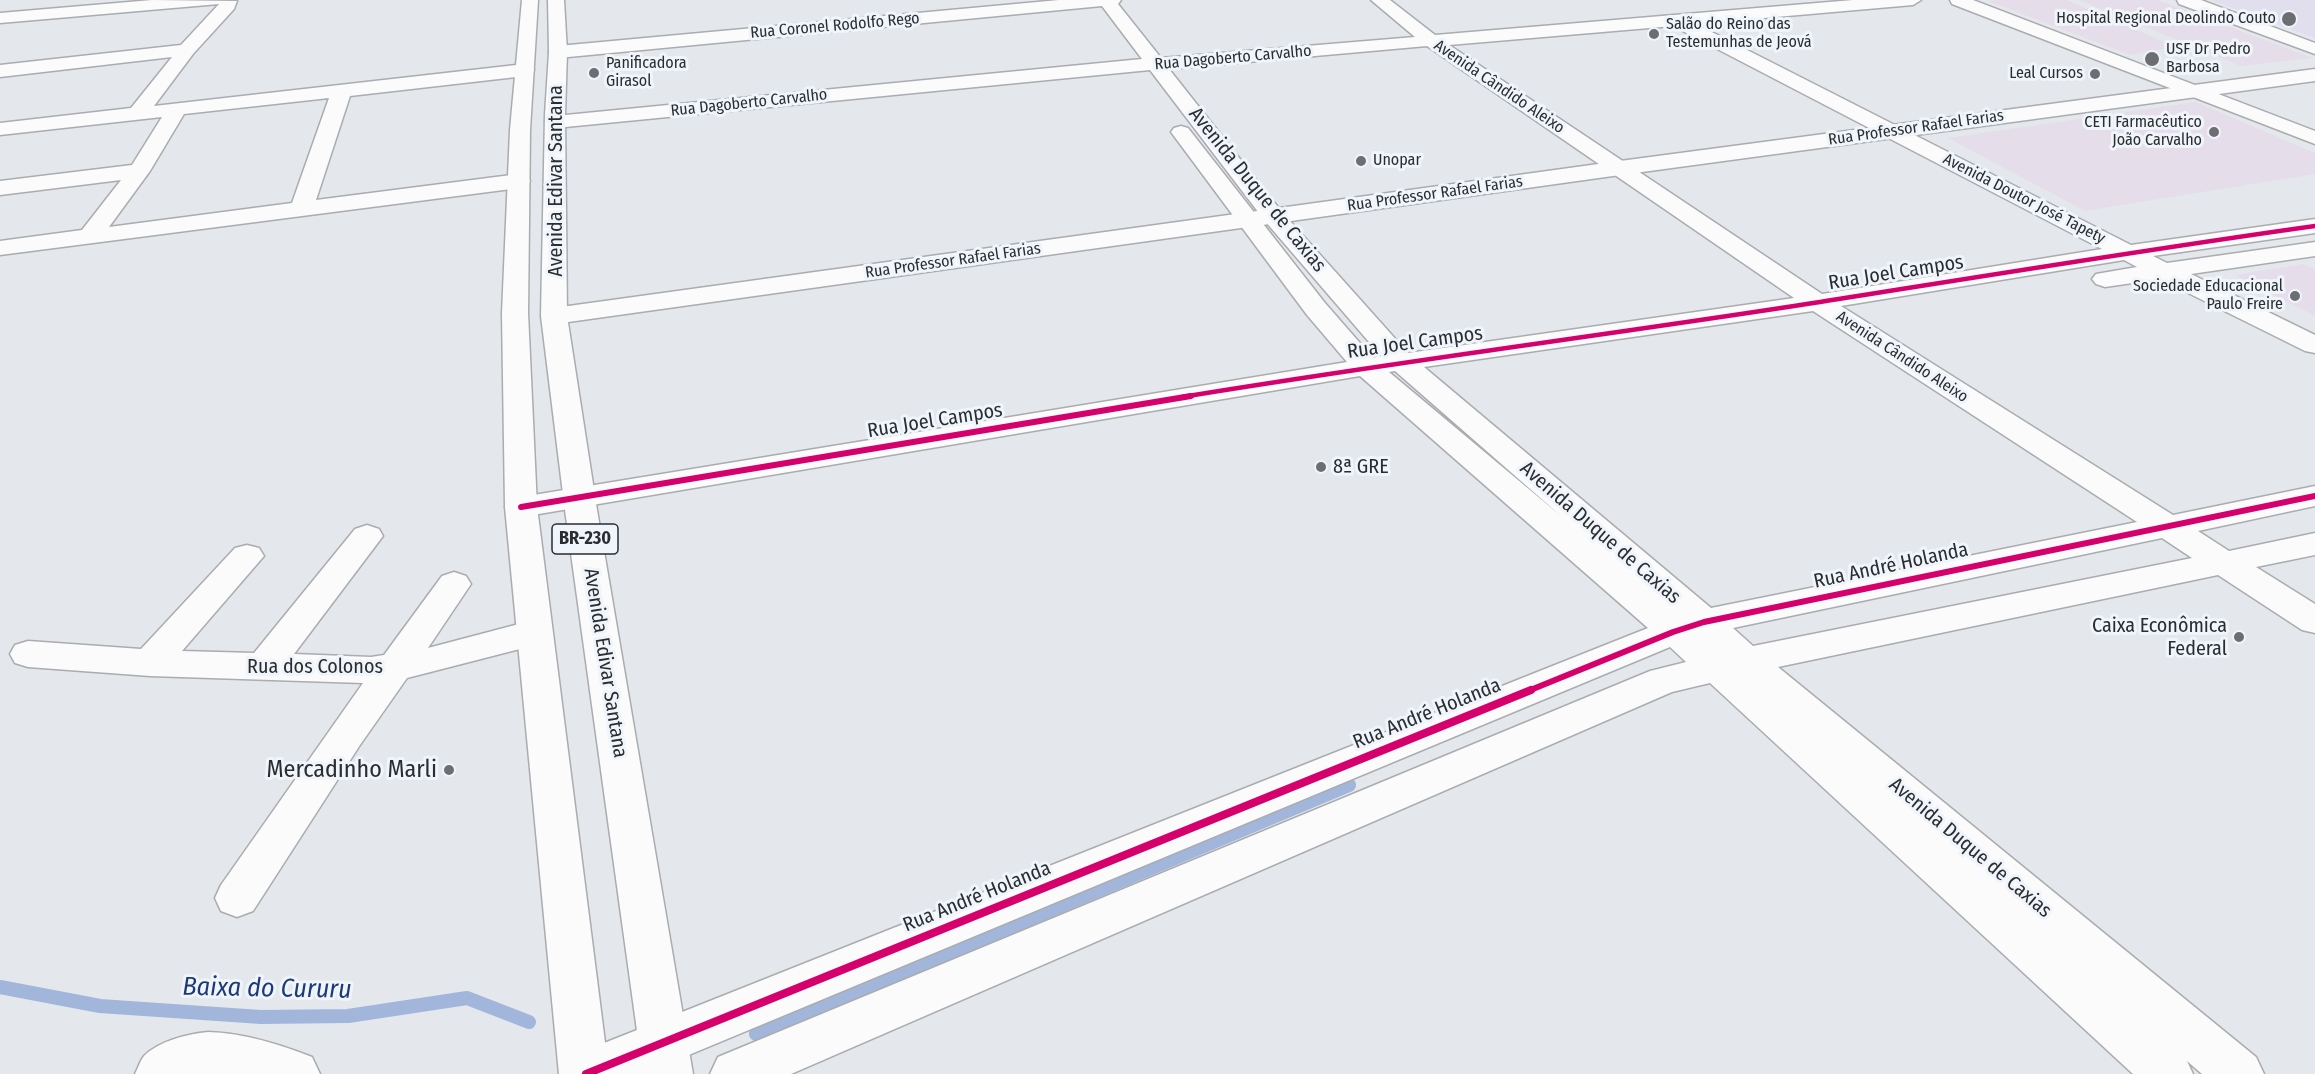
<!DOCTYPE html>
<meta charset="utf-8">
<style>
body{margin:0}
canvas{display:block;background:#e4e7eb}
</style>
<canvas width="2315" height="1074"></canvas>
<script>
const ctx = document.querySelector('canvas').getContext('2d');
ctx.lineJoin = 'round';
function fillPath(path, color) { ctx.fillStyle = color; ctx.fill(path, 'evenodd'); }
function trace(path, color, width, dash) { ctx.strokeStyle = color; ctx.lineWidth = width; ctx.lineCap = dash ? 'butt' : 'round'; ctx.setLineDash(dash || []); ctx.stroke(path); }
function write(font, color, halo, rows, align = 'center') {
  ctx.font = font + ' "Fira Sans Condensed",sans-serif'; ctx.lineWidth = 6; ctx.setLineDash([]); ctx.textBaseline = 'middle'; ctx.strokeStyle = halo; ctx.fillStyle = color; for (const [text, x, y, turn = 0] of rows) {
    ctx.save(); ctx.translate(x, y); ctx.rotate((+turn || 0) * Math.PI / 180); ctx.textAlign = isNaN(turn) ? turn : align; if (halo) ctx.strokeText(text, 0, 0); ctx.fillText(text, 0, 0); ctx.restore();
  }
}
const education = new Path2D(`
 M2001 0H2067L2176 47 2130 55 1988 1Z
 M2079 0H2158L2313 58 2241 66Z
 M2196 102 2315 153V174L2085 211 1948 138Z
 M2303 264 2315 270V316L2235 275Z`);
const medical = new Path2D(`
 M2211 0H2315V38Z`);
const stream = new Path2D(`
 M0 987 100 1006 261 1017 348 1016 467 998 529 1022
 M756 1034 1349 785`);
const minor = new Path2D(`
 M152 0 237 1 234 9 193 54 154 106 525 64 532 66 534 70 532 74 525 76 350 96 316 200 519 174 527 176 530 181 527 186 519 188 0 255V241L82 230 121 180 0 195V181L132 165 162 117 0 135V123L131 108 172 57 0 77V65L181 45 219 4 0 23V13ZM329 98 292 203 109 227 150 171 184 114Z
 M1059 0H1121L1118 4 1161 58 1415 37 1371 0H1390L1435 35 1853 0H1921L1913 5 1696 24 2131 245 2315 219V233L2153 256 2167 263 2315 242V256L2191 274 2315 335V353L2305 351 2160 279 2105 287 2096 284 2092 279 2096 274 2137 267 2124 260 1841 306 2173 515 2315 486V506L2198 531 2229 551 2315 533V555L2256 567 2315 604V633L2302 630 2218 575 1778 667 2256 1057 2264 1074H2202L2187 1061 2193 1074H2133L1710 683 1672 692 791 1074H710L718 1057 1650 671 1686 662 1670 647 643 1074H561L569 1057 1648 628 1360 376 521 517 510 514 505 507 510 500 521 497 1347 362 1307 315 1174 136 1171 132 1174 128 1181 126 1188 128 1325 303 1373 358 1381 356 1265 221 1150 70 555 128 548 126 545 122 548 118 555 116 1142 59 1102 6 558 58 551 56 549 52 551 48 558 46ZM1673 26 2102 249 1822 294 1449 45ZM1427 46 1794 298 1408 353 1281 211 1169 69ZM1813 311 2137 522 1711 608 1424 367ZM1395 371 1561 516 1389 372ZM2162 538 2192 558 1753 646 1733 628Z
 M1950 0H1973L2315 131V144L1952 4Z
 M367 525 379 529 383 536 294 654 371 657 384 655 442 576 454 572 466 576 471 584 428 648 534 620 547 624 552 633 547 642 407 678 360 745 253 911 237 917 221 911 215 898 221 885 363 683 150 676 28 667 15 663 10 654 15 645 28 641 141 649 235 548 247 545 259 548 264 556 182 651 254 653 355 529Z
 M208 1032C244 1033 279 1044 312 1057L320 1074H135C138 1068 140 1061 144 1056 159 1041 187 1034 208 1032Z`);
const major = new Path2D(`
 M2177 0H2201L2315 43V54L2179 4Z
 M2315 69V81L1620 175 554 324 545 322 541 316 545 310 554 308 1620 161Z`);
const highway = new Path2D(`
 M522 0H538L530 130 528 313 537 507 609 1074H559L505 507 502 313 510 130Z
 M548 0H564L567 52 565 115 567 316 597 510 693 1074H643L565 510 541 316 545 115 549 52Z`);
const cyclewayFar2 = new Path2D(`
 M1182 397C1394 362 1608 335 1820 302 1985 276 2150 249 2315 226`);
const cyclewayFar1 = new Path2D(`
 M521 507 1191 396
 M1528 691 1673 632 1704 622 2315 496`);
const cycleway = new Path2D(`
 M586 1074 1531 690`);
const markers = [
 [2289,19,8,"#6c6e71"],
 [1654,34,6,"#6c6e71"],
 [2152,59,8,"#6c6e71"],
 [594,73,6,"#6c6e71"],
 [2095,74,6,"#6c6e71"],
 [2214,132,6,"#6c6e71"],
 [1361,161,6,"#6c6e71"],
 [2295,296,6,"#6c6e71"],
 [1321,467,6,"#6c6e71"],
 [2239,637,6,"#6c6e71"],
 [449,770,6,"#6c6e71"]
];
const farPoinames = [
 ["Hospital Regional Deolindo Couto",2276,19],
 ["Salão do Reino das",1666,25,"left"],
 ["Testemunhas de Jeová",1666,43,"left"],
 ["USF Dr Pedro",2166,50,"left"],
 ["Barbosa",2166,68,"left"],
 ["Panificadora",606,64,"left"],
 ["Girasol",606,82,"left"],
 ["Leal Cursos",2083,74],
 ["CETI Farmacêutico",2202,123],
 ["João Carvalho",2202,141],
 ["Unopar",1373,161,"left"],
 ["Sociedade Educacional",2283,287],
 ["Paulo Freire",2283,305]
];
const farStreetnames = [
 ["Rua Coronel Rodolfo Rego",835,26,-5],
 ["Rua Dagoberto Carvalho",1233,58,-5],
 ["Avenida Cândido Aleixo",1499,87,34],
 ["Rua Dagoberto Carvalho",749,103,-6],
 ["Rua Professor Rafael Farias",1916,128,-8],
 ["Rua Professor Rafael Farias",1435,194,-8],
 ["Avenida Doutor José Tapety",2024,199,27],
 ["Rua Professor Rafael Farias",953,261,-8],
 ["Avenida Cândido Aleixo",1902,357,33]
];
const shields = [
 [585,539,66]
];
const shieldNames = [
 ["BR-230",585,539]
];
const streetNames = [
 ["Avenida Edivar Santana",556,181,-90],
 ["Avenida Duque de Caxias",1257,190,51],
 ["Rua Joel Campos",1896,273,-9],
 ["Rua Joel Campos",1415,343,-8],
 ["Rua Joel Campos",935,421,-9],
 ["Avenida Duque de Caxias",1600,533,41],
 ["Rua André Holanda",1891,566,-12],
 ["Avenida Edivar Santana",605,663,81],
 ["Rua dos Colonos",315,667],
 ["Rua André Holanda",1427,714,-22],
 ["Avenida Duque de Caxias",1970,848,40],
 ["Rua André Holanda",977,897,-22]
];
const poiNames = [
 ["8ª GRE",1333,467],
 ["Caixa Econômica",2227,626,"right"],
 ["Federal",2227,649,"right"]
];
const nearPoinames = [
 ["Mercadinho Marli",437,770]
];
const nearWaternames = [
 ["Baixa do Cururu",267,989,1]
];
fillPath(education, '#e5deea');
fillPath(medical, '#e1dfed');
trace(stream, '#a2b6db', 14);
trace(minor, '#aaacaf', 3);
trace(major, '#aaacaf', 3);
trace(highway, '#aaacaf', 3);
fillPath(minor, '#fbfbfc');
fillPath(major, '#fbfbfc');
fillPath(highway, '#fbfbfc');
trace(cyclewayFar2, '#d6006c', 4.5);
trace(cyclewayFar1, '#d6006c', 6);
trace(cycleway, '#d6006c', 8);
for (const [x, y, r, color] of markers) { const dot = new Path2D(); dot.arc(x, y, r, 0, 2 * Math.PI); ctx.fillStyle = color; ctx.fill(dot); trace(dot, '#eff5fb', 2); }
write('16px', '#2b2d2f', '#eff5fb', farPoinames, 'right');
write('16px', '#2b2d2f', '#eff5fb', farStreetnames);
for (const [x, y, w] of shields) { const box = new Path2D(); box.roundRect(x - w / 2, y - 15, w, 30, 4.5); ctx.fillStyle = '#eff5fb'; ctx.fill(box); trace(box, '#2b2d2f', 1.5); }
write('bold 18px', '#2b2d2f', null, shieldNames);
write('20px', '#2b2d2f', '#eff5fb', streetNames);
write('20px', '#2b2d2f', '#eff5fb', poiNames, 'left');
write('24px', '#2b2d2f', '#eff5fb', nearPoinames, 'right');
write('italic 26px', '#1d3a77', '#eff5fb', nearWaternames);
</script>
